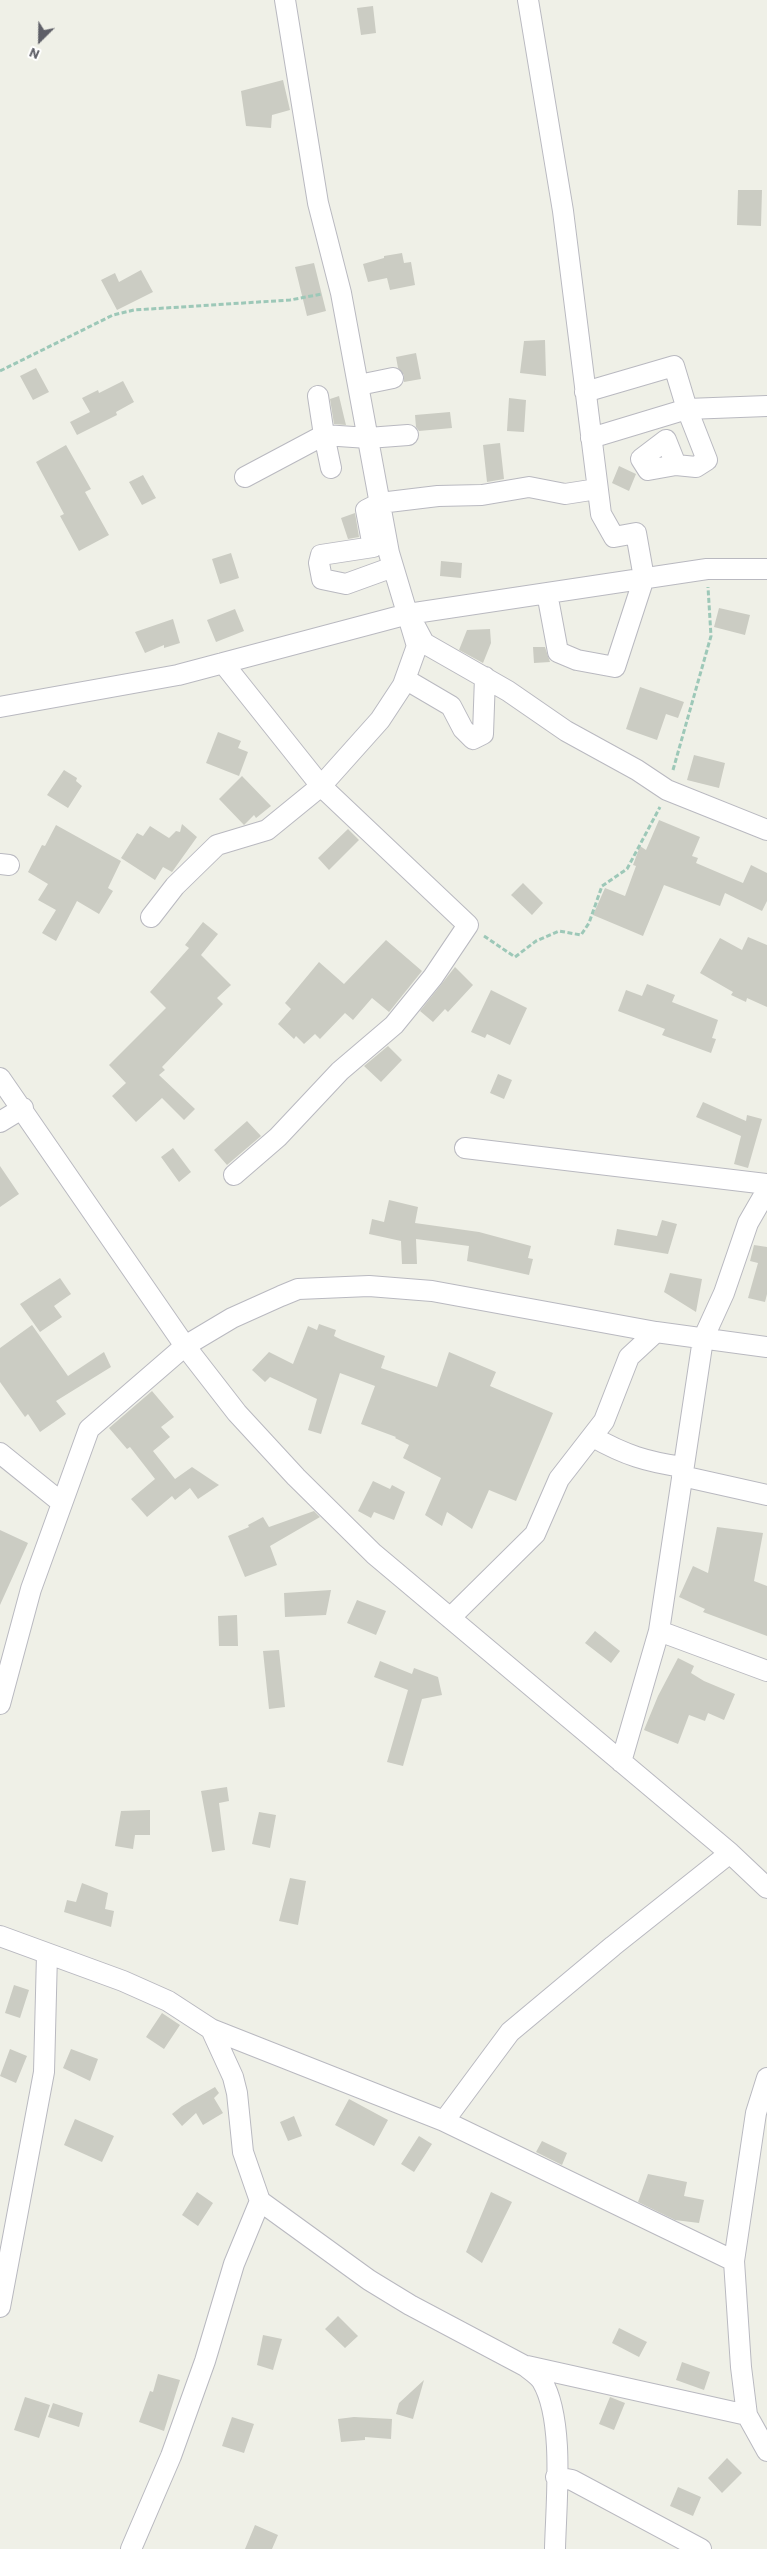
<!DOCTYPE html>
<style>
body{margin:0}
#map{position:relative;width:767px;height:2549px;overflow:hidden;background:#eff0e7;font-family:Barlow,sans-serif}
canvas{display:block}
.north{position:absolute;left:15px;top:15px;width:50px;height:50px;-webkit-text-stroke:4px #fff;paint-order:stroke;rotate:203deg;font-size:14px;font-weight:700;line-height:20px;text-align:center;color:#5e5f67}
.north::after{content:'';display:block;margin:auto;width:18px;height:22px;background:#5e5f67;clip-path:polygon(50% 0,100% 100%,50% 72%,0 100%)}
</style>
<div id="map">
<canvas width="767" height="2549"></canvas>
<div class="north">N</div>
</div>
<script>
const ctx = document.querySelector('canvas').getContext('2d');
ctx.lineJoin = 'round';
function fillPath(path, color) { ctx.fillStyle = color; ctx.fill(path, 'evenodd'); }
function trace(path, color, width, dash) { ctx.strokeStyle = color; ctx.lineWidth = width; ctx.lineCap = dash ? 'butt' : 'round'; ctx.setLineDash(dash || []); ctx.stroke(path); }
const building = new Path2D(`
 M373 6 376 33 361 35 357 8Z
 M283 80 290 110 272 115 271 128 246 126 241 91Z
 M738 190H762L761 226 737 225Z
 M402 253 404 263 411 262 415 285 390 290 387 278 368 282 363 264 384 258V256Z
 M314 263 326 311 307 316 295 267Z
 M141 270 153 292 117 310 101 280 115 273 119 282Z
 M545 340 546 376 520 373 524 341Z
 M416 353 421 379 404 382V375L398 368 396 357Z
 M36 368 49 392 33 400 20 376Z
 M123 381 134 402 116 412 117 415 77 435 70 422 90 412 82 398 98 390 99 393Z
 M339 396 344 417 346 425 334 424 330 399Z
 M509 398 526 400 524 432 507 431Z
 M450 412 452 428 419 431 416 427 415 415Z
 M500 443 504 479 487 482 483 445Z
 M66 445 91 489 85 492 109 535 79 551 60 516 64 514 36 462Z
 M619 466 636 474 629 491 612 483Z
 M143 475 156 498 142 505 129 482Z
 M355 513 359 537 348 539 341 518Z
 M231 553 239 578 220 584 212 559Z
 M441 561 462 563 461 578 440 576Z
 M719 608 750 615 745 635 714 627Z
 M235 609 244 631 216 642 207 620Z
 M173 619 180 643 164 648V645L145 653 135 632Z
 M490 629 491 643 483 663 459 650 467 630Z
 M533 647H545L550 662 534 663Z
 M640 687 684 702 678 718 666 714 657 740 626 729Z
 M218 732 241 741 238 748 248 752 239 776 206 763Z
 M694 755 725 763 719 788 687 780Z
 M64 770 77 778 76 781 82 786 68 808 47 795Z
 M242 776 271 806 256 818 254 815 244 825 219 799Z
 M659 820 700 837 692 856 698 858 696 863 743 883 751 865 767 873V901L762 911 725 893 720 906 664 885 643 936 593 915 605 888 625 896 636 866 633 865 640 846 646 850Z
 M182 824 197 837 172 872 163 867 155 880 121 858 137 833 143 836 150 826 169 838 176 831 180 832Z
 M56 825 121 861 108 888 113 891 99 914 77 901 56 941 42 933 56 910 38 900 48 884 28 872 42 845 45 846Z
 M348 829 359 840 329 870 318 858Z
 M523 883 543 903 532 915 511 895Z
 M203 922 218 934 201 955 231 985 217 998 223 1004 162 1067 165 1070 159 1075 195 1109 184 1120 162 1098 136 1122 112 1096 126 1083 109 1065 166 1008 150 992 189 948 185 945Z
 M748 937 767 945V1007L747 998 746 1002 731 995 733 992 700 973 720 938 742 950Z
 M386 940 422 971 389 1012 372 998 353 1020 345 1013 320 1039 315 1034 304 1044 296 1036 294 1039 278 1024 291 1009 285 1003 319 962 344 984Z
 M455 967 473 985 448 1012 445 1009 433 1022 420 1011Z
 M647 984 675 995 672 1002 718 1020 712 1038 716 1039 711 1053 662 1035 665 1029 618 1011 626 990 642 996Z
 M491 990 527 1008 510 1045 487 1034 485 1038 471 1032Z
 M388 1046 402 1060 381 1082 364 1066Z
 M498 1074 512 1080 504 1099 490 1093Z
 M703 1102 746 1121 747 1115 762 1119 748 1168 734 1164 741 1136 696 1117Z
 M247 1121 261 1136 227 1165 214 1150Z
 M173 1148 191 1172 179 1182 161 1157Z
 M0 1166 19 1194 0 1207Z
 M389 1200 418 1207 415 1223 479 1232 531 1246 528 1258 533 1259 529 1275 467 1261 469 1246 416 1239 417 1264H402L401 1241 369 1234 372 1219 384 1222Z
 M662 1220 677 1224 668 1254 614 1245 617 1229 657 1236Z
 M754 1245 767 1247V1294L765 1302 748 1298 758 1263 750 1261Z
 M670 1273 702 1279 696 1312 664 1292Z
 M60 1278 71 1294 54 1306 62 1317 40 1332 20 1304Z
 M319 1324 336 1330 334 1336 342 1340 385 1356 381 1368 437 1387 449 1352 496 1372 490 1386 553 1413 516 1501 489 1490 472 1529 447 1512 442 1526 425 1515 441 1478 403 1458 409 1445 395 1438 396 1437 361 1424 375 1386 340 1373 321 1434 308 1430 317 1399 270 1377 265 1382 252 1370 269 1352 293 1364 308 1326 317 1330Z
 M32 1325 68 1376 104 1352 111 1367 56 1401 66 1414 40 1432 28 1414 25 1417 0 1382V1348Z
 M152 1391 174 1417 161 1427 170 1437 153 1451 175 1479 192 1467 219 1485 198 1499 190 1488 175 1500 172 1496 147 1517 131 1499 155 1479 130 1447 127 1449 109 1428Z
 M373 1481 390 1489 392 1485 405 1492 394 1520 374 1512 371 1518 358 1511Z
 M314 1511 320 1517 270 1546 277 1565 245 1577 228 1536 249 1527 248 1525 263 1517 269 1527Z
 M717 1527 763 1533 754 1581 767 1586V1636L703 1612 705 1609 679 1597 693 1566 708 1573Z
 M0 1530 28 1543 0 1605Z
 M331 1590 326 1615 285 1617 284 1593Z
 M357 1600 386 1611 376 1635 347 1623Z
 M237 1615 238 1646H219L218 1616Z
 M595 1631 620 1651 611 1663 585 1643Z
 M279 1650 285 1707 269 1709 263 1651Z
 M678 1658 694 1666 691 1673 704 1681 735 1694 724 1720 708 1713 705 1721 689 1715 678 1744 644 1730 658 1696Z
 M380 1661 412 1674 414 1668 438 1677 442 1695 422 1699 403 1766 387 1762 408 1690 374 1677Z
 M227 1787 229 1801 219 1803 225 1850 212 1852 201 1791Z
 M150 1810V1835H135L133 1849 115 1846 121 1811Z
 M259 1812 276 1815 270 1848 252 1844Z
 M290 1878 306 1881 298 1925 279 1921Z
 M82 1883 108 1893 105 1909 114 1911 111 1927 64 1912 67 1900 76 1902Z
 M14 1985 29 1990 20 2018 5 2013Z
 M162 2013 180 2025 164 2049 146 2037Z
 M10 2049 27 2056 16 2083 0 2076Z
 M71 2049 98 2059 90 2081 63 2068Z
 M215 2087 219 2093 214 2098 223 2113 203 2125 196 2113 182 2126 172 2114 182 2106Z
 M349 2099 388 2120 374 2146 335 2125Z
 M294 2116 302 2136 288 2141 280 2122Z
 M75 2119 114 2136 102 2162 64 2145Z
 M419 2136 432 2144 414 2172 401 2164Z
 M542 2141 567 2153 562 2165 536 2152Z
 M648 2174 687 2182 684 2196 704 2200 699 2223 675 2220 638 2202Z
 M197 2192 213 2203 198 2226 182 2215Z
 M491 2192 512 2202 482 2263 466 2252Z
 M338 2316 358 2336 345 2348 325 2329Z
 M619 2328 647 2342 639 2357 612 2343Z
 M263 2335 282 2339 273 2370 257 2365Z
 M682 2362 710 2372 704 2390 676 2380Z
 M158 2374 180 2380 164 2431 139 2422 150 2391 153 2392Z
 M424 2380 413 2419 396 2414 399 2403Z
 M25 2397 50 2405 39 2438 14 2430Z
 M610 2397 625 2403 614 2430 599 2424Z
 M53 2403 83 2413 79 2427 48 2417Z
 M232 2417 254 2424 244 2453 222 2446Z
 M354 2417 392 2419 391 2439 365 2437V2440L341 2442 338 2419Z
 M727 2458 742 2473 722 2493 708 2478Z
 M678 2487 701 2497 693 2516 670 2506Z
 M255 2525 278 2535 272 2549H245Z`);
const path = new Path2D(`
 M0 371 113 315 134 310 290 300 322 294
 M673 770 711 636 708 587
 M484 936 515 957 536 941 559 931 581 935 589 923 602 886 627 869 660 807`);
const minor = new Path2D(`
 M528 0 563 211 601 514 614 537 636 533 644 578 615 667 577 660 558 652 547 593
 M359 385 393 378
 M585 392 674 366 687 409 767 406
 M591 438 687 409 707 460 696 467 676 465 648 470 641 459 666 440 676 465
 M331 468 324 435 368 438 408 435
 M245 477 324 435 318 396
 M393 567 346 584 322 579 319 563 321 555 373 547 366 510 380 503 438 496 482 495 529 487 565 494 597 489
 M415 626 424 643 508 691 566 731 637 770 667 790 767 830
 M223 663 321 786 468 925 433 977 394 1025 340 1071 278 1137 234 1175
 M405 679 451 706 463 729 473 739 483 734 485 677
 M0 707 178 675 408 614 707 569H767
 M0 864 9 865
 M151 917 175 886 217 845 267 830 321 786 380 720 403 685 417 646 389 553 341 293 318 203 285 0
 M0 1078 185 1346 237 1413 296 1477 374 1554 730 1853 767 1888
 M0 1122 23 1108
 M465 1148 767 1184
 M593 1437C625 1455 647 1462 683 1467
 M0 1453 62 1503
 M682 1476 767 1495
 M450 1618 535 1534 559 1479 604 1421 629 1357 656 1332
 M659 1631 767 1671
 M0 1704 31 1589 89 1429 185 1346 232 1318 281 1296 298 1289 369 1286 432 1291 656 1332 767 1347
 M621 1762 659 1631 703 1339 724 1293 748 1223 767 1190
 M0 1936 123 1981 168 2001 211 2029 233 2077 237 2093 243 2152 260 2201 369 2280 410 2305 525 2366C530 2370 538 2375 542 2381 565 2420 556 2503 555 2549
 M211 2029 444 2121 734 2261
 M767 2078 756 2113 734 2261 741 2367 747 2415 767 2451
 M444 2121 510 2032 613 1946 730 1853
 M0 2307 44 2072 47 1954
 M527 2366 747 2415
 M556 2477 572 2480 701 2549
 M131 2549 171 2456 205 2361 234 2264 260 2201`);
fillPath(building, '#cbccc3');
trace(minor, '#b9b9c0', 22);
trace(path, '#9dc8b8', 3, [5, 2.5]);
trace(minor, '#fff', 20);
</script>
